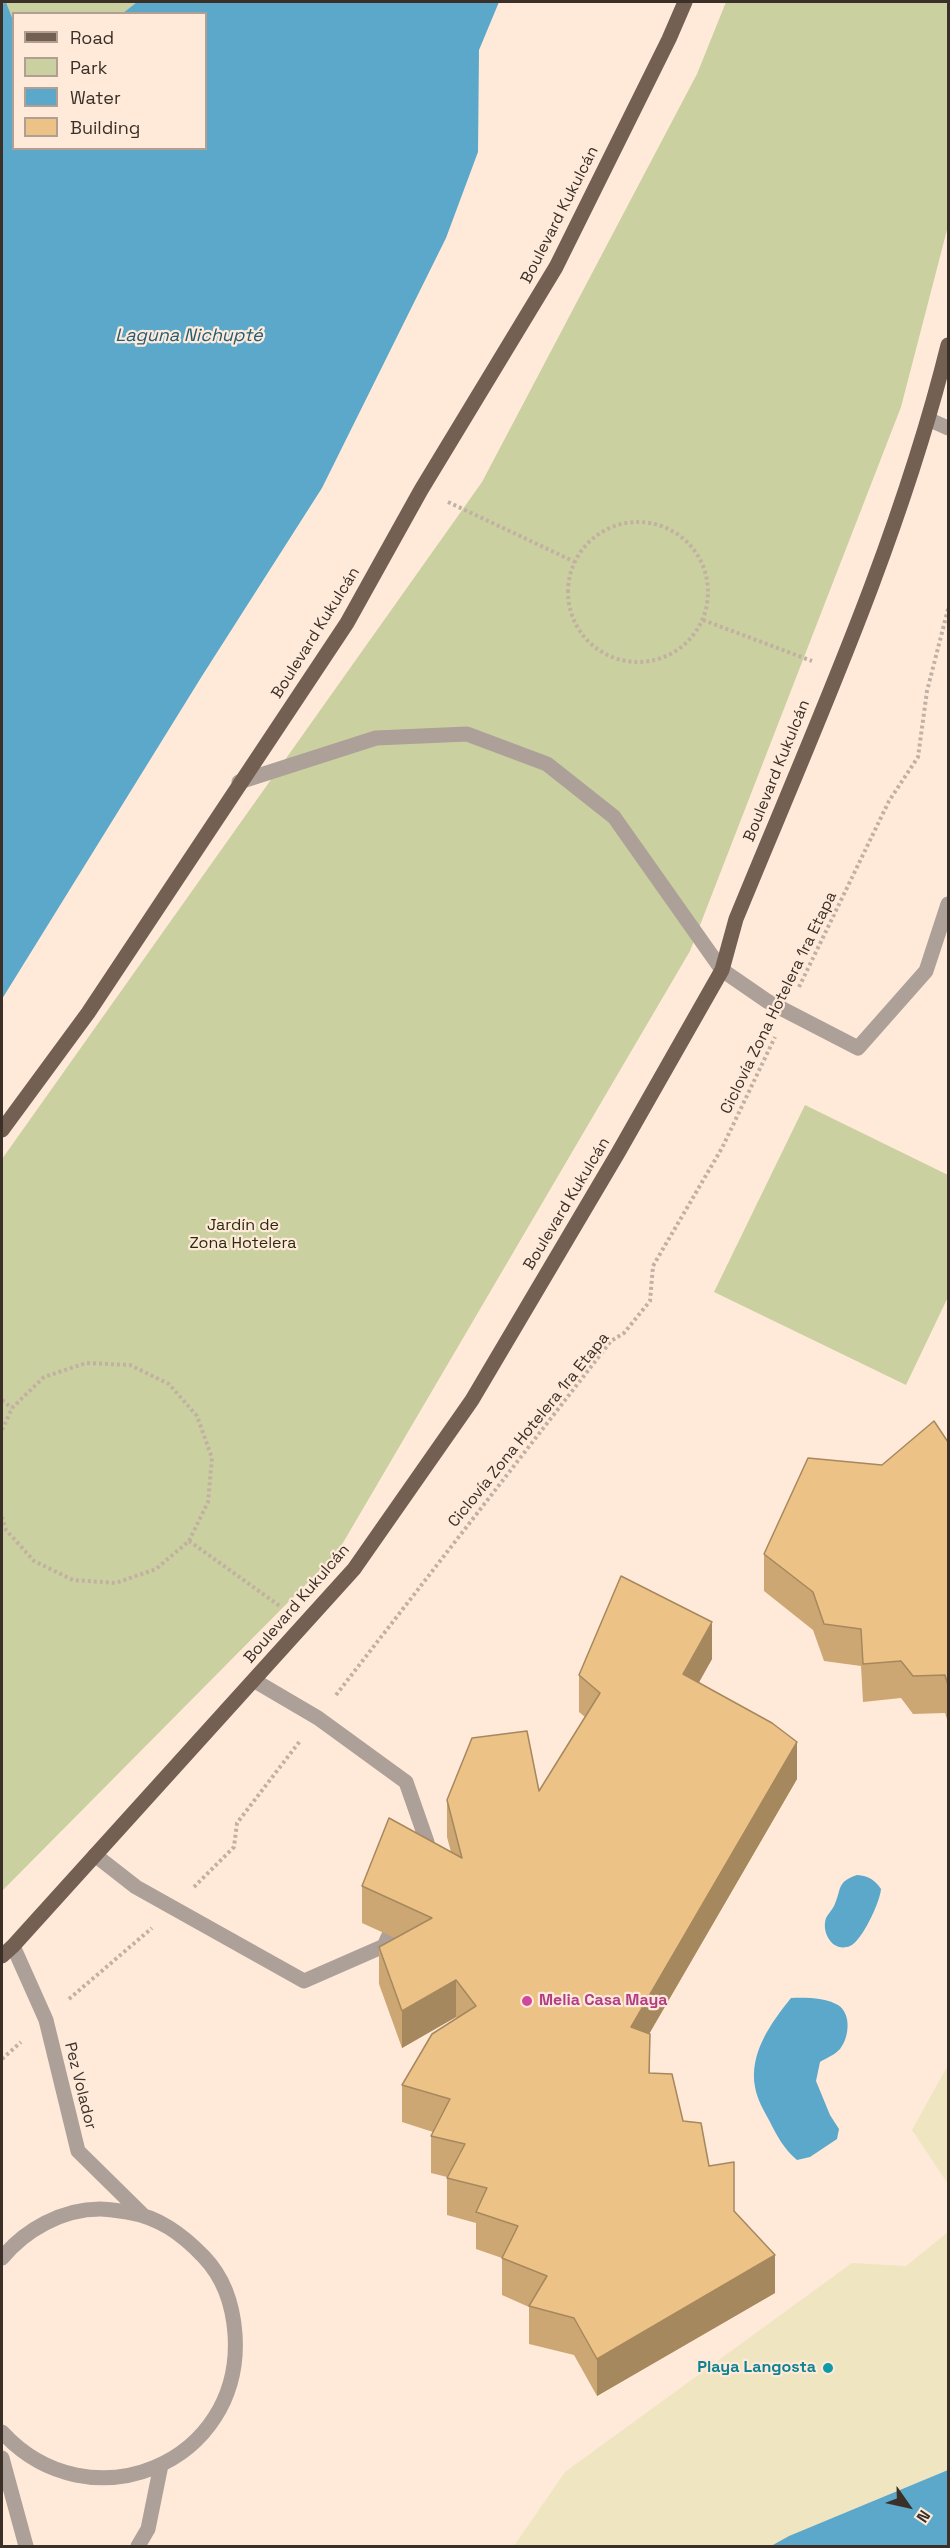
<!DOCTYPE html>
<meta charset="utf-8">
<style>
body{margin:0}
#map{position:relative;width:950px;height:2548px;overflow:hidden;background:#ffeada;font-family:"Space Grotesk",sans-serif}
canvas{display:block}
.frame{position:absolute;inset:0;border:3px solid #3a3028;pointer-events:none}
.legend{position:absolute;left:12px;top:12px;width:195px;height:138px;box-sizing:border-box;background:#ffeada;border:2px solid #b0a093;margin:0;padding:8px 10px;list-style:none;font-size:18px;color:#3a3028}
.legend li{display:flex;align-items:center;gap:12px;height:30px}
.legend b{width:30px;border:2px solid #b0a093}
.north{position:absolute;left:878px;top:2476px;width:60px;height:60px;-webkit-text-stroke:4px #ffeada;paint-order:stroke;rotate:124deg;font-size:16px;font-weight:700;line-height:24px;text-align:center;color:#3a3028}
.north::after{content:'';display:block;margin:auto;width:21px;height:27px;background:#3a3028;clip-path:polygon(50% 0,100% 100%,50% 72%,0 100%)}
</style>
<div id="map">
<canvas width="950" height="2548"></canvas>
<div class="frame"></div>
<ul class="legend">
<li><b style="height:8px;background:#746053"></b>Road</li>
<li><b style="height:16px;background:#cad09f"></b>Park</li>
<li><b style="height:16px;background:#5ba8ca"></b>Water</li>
<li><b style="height:16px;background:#edc286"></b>Building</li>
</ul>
<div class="north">N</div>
</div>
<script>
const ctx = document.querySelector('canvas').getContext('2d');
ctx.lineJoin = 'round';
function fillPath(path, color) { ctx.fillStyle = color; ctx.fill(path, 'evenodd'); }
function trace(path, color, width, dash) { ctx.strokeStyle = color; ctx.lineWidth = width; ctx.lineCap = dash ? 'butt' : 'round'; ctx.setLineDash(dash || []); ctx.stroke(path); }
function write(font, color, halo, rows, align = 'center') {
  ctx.font = font + ' "Space Grotesk",sans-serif'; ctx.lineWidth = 4.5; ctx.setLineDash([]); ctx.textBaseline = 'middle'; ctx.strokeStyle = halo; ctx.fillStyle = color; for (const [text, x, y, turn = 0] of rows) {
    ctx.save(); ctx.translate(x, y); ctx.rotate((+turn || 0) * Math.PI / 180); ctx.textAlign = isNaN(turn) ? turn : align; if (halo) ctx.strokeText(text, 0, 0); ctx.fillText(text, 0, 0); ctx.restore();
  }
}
const green = new Path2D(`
 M2 2H137L123 13 14 14 13 20 6 2 2 4Z
 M726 2H948V226L901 407 690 951 337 1553 2 1891V1159L482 482 697 74Z
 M805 1105 948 1175V1297L906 1385 714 1292Z`);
const sand = new Path2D(`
 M948 2065V2184L912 2130Z
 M948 2232V2470L789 2536 771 2546H514L565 2472 852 2263 906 2266Z`);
const water = new Path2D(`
 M6 2 13 20 14 148H206V14L123 13 137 2H499L479 50 478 152 446 238 322 488 202 676 2 999V4Z
 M857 1875C869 1876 875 1880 881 1889 880 1902 862 1941 850 1946 833 1953 821 1933 826 1918 828 1914 832 1910 834 1906 842 1889 836 1882 857 1875Z
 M791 1998C805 1997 827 1998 838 2005 852 2014 849 2038 840 2049 835 2055 826 2058 820 2062L816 2081 830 2115 839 2129 837 2139 810 2157 797 2160C784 2149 777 2136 770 2122 764 2111 757 2099 755 2087 749 2053 771 2023 791 1998Z
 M948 2470V2546H771L789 2536Z`);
const path = new Path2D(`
 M448 502 575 562
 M568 592a70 70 0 1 1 140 0a70 70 0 1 1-140 0Z
 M703 620 812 661
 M799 987 889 801 918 757 927 691 948 609
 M2 1400 12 1408
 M2 1430 12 1408 44 1377 86 1363 130 1365 169 1384 197 1416 212 1458 208 1502 189 1541 156 1569 116 1583 73 1580 34 1561 6 1530 2 1517
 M189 1541 281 1607
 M336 1695 611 1341 624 1333 650 1301 653 1266 722 1148 775 1037
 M194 1887 234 1847 237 1823 300 1741
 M69 1999 152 1928
 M2 2059 21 2042`);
const lane = new Path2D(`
 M930 420 948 428
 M239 782 376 738 467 734 547 764 614 817 722 970 767 1001 858 1048 926 971 948 904
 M255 1681 318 1718 406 1782 427 1842 422 1856
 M95 1855 136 1887 304 1981 384 1946 389 1935`);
const street = new Path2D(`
 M13 1946 46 2020 78 2151 143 2215
 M2 2258C25 2230 62 2209 100 2209 109 2209 118 2211 127 2212 159 2217 182 2234 204 2257 224 2278 233 2306 235 2334 244 2464 89 2527 2 2432
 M2 2458 26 2546
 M138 2546 148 2529 161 2465`);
const primary = new Path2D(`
 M2 1130 88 1013 347 623 421 490 556 267 669 39 685 2
 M2 1956 13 1946 354 1569 472 1400 618 1153 722 970 736 919C813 731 899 543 948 345`);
const wall = new Path2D(`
 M948 1442V1722L945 1713 913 1714 901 1698 863 1702 861 1666 824 1661 813 1630 764 1591V1554L882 1465Z
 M712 1659 699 1682 797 1779 649 2034 650 2073 683 2121 709 2166 734 2211 775 2293 597 2396 574 2355 529 2344V2307L502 2295V2258L476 2249V2223L447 2215V2177L431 2173V2136L433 2132 402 2122V2085L457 2018 456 2017 402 2048 379 1984V1947L395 1938 362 1923V1886L451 1852 447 1837V1800L539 1791 585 1717 579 1712V1675Z`);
const shadedWall = new Path2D(`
 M712 1622V1659L683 1711V1674Z
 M797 1742V1779L631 2065V2027Z
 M456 1980V2017L402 2048V2011Z
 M775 2255V2293L597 2396V2359Z`);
const building = new Path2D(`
 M934 1421 948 1442V1685L945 1675 913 1676 901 1661 863 1664 861 1629 824 1624 813 1592 764 1554 808 1458 882 1465Z
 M621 1576 712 1622 683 1674 772 1723 797 1742 631 2027 650 2034 649 2073 672 2074 683 2121 701 2123 709 2166 734 2162V2211L775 2255 597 2359 574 2318 529 2306 547 2276 502 2258 518 2226 476 2212 487 2188 447 2178 465 2144 431 2136 450 2099 402 2085 432 2034 476 2006 456 1980 402 2011 379 1947 432 1918 362 1886 389 1818 462 1858 447 1800 472 1738 527 1731 539 1791 600 1693 579 1675Z`);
const markers = [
 [527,2001,6,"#d1479c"],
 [828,2368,6,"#0f9aa8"]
];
const streetNames = [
 ["Boulevard Kukulcán",560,215,-63],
 ["Boulevard Kukulcán",316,633,-58],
 ["Boulevard Kukulcán",777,771,-68],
 ["Ciclovía Zona Hotelera 1ra Etapa",779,1003,-64],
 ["Boulevard Kukulcán",567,1204,-59],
 ["Ciclovía Zona Hotelera 1ra Etapa",529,1430,-51],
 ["Boulevard Kukulcán",297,1604,-49],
 ["Pez Volador",80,2086,76]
];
const parkNames = [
 ["Jardín de",243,1226],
 ["Zona Hotelera",243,1244]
];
const hotelNames = [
 ["Melia Casa Maya",539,2001]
];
const cultureNames = [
 ["Playa Langosta",816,2368]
];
const waterNames = [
 ["Laguna Nichupté",189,336]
];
fillPath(green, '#cad09f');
fillPath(sand, '#efe5c0');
fillPath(water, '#5ba8ca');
trace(path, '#c2b1a3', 4, [3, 3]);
trace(lane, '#aca099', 15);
trace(street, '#aca099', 15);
trace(primary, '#746053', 15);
fillPath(wall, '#cca773');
fillPath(shadedWall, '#a6885e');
fillPath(building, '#edc286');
trace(building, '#a6885e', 1.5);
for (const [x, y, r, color] of markers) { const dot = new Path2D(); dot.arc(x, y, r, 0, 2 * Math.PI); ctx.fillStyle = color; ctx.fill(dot); trace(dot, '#ffeada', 2); }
write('16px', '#3a3028', '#ffeada', streetNames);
write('16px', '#2a2c0d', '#ffeada', parkNames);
write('bold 16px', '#b23c85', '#ffeada', hotelNames, 'left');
write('bold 16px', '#0d838f', '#ffeada', cultureNames, 'right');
write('italic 18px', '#225d76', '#ffeada', waterNames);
</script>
